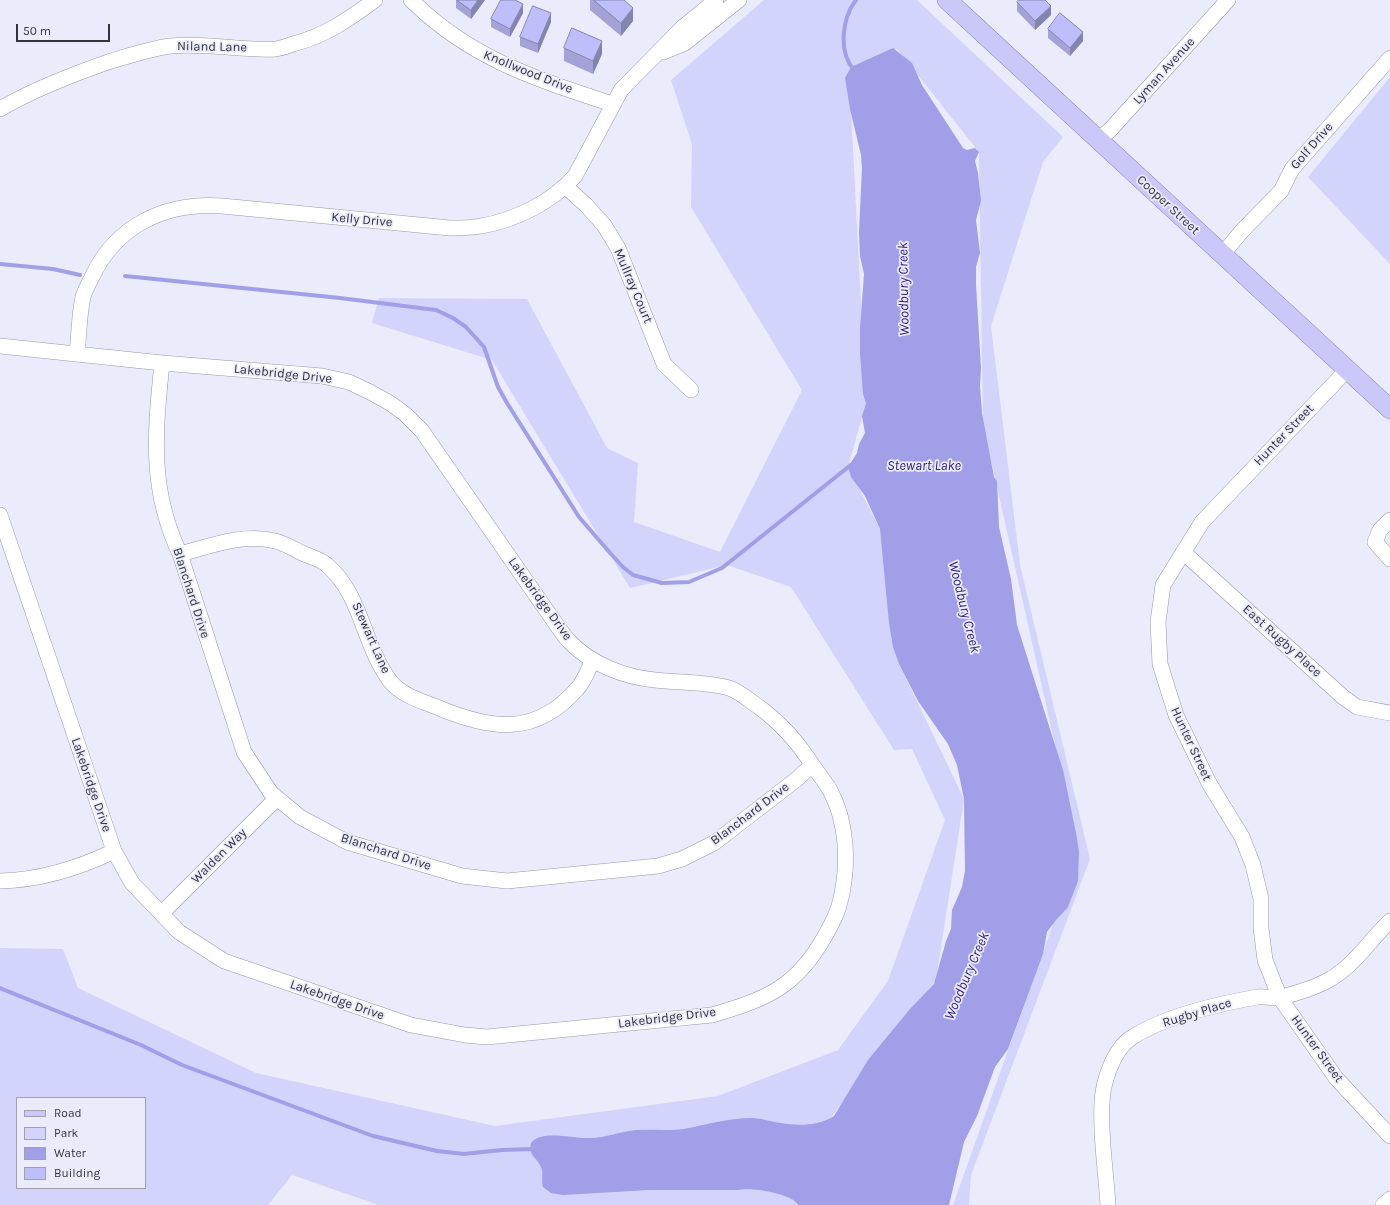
<!DOCTYPE html>
<style>
body{margin:0}
#map{position:relative;width:1390px;height:1205px;overflow:hidden;background:#eaebfb;font-family:Karla,sans-serif}
canvas{display:block}
.legend{position:absolute;left:16px;top:1097px;width:130px;height:92px;box-sizing:border-box;background:#eaebfb;border:1px solid #a1a1ae;margin:0;padding:5px 7px;list-style:none;font-size:12px;color:#33333a}
.legend li{display:flex;align-items:center;gap:8px;height:20px}
.legend b{width:20px;border:1px solid #a1a1ae}
.scale{position:absolute;left:16px;top:24px;width:94px;height:18px;box-sizing:border-box;border:2px solid #33333a;border-top:0;padding-left:5px;font-size:12px;line-height:14px;white-space:nowrap;color:#33333a;-webkit-text-stroke:3px #eaebfb;paint-order:stroke}
</style>
<div id="map">
<canvas width="1390" height="1205"></canvas>
<ul class="legend">
<li><b style="height:5px;background:#c9c8f8"></b>Road</li>
<li><b style="height:11px;background:#d3d4fc"></b>Park</li>
<li><b style="height:11px;background:#a09fe8"></b>Water</li>
<li><b style="height:11px;background:#bdbefa"></b>Building</li>
</ul>
<div class="scale">50 m</div>
</div>
<script>
const ctx = document.querySelector('canvas').getContext('2d');
ctx.lineJoin = 'round';
function fillPath(path, color) { ctx.fillStyle = color; ctx.fill(path, 'evenodd'); }
function trace(path, color, width, dash) { ctx.strokeStyle = color; ctx.lineWidth = width; ctx.lineCap = dash ? 'butt' : 'round'; ctx.setLineDash(dash || []); ctx.stroke(path); }
function write(font, color, halo, rows, align = 'center') {
  ctx.font = font + ' Karla,sans-serif'; ctx.lineWidth = 3.5; ctx.setLineDash([]); ctx.textBaseline = 'middle'; ctx.strokeStyle = halo; ctx.fillStyle = color; for (const [text, x, y, turn = 0] of rows) {
    ctx.save(); ctx.translate(x, y); ctx.rotate((+turn || 0) * Math.PI / 180); ctx.textAlign = isNaN(turn) ? turn : align; if (halo) ctx.strokeText(text, 0, 0); ctx.fillText(text, 0, 0); ctx.restore();
  }
}
const green = new Path2D(`
 M764 0H917L1063 137 1043 162 991 326 1020 565 1090 859 971 1175 969 1205H953L1079 851 983 425 979 152 897 49 849 70 866 403 848 467 880 529 899 664 964 799 936 980 830 1119 796 1205H379L292 1175 268 1205H0V948L63 949 78 988 256 1073 495 1126 718 1096 838 1050 888 981 945 820 912 749 894 750 791 587 727 565 630 588 492 360 372 323 379 298 527 299 607 448 638 463 634 522 720 552 802 390 691 207 692 144 671 80ZM17 1098H145V1188H17Z
 M1390 77V264L1308 177Z`);
const water = new Path2D(`
 M893 48 912 63 922 85 963 148 967 150 975 148 979 152 975 161 978 173 981 201 976 220 980 253 976 267V285L981 368 980 386 982 413 994 477 997 481 999 527 1011 579 1017 625 1063 770 1076 833 1079 851 1078 881 1068 907 1056 920 1047 932 1043 954 1008 1049 995 1067 977 1116 964 1142 949 1205H798C792 1193 750 1187 738 1190H649L563 1195 551 1193 543 1187C541 1180 544 1173 541 1167 537 1157 528 1156 531 1143 542 1129 574 1139 589 1138 606 1138 621 1131 637 1130 653 1129 667 1131 683 1129 706 1125 728 1118 751 1118 762 1118 771 1122 781 1123 797 1126 820 1126 834 1116L868 1060 910 1009 934 984 946 941 951 929 952 910 962 887 965 871 964 799 957 765 948 744 918 701 899 664 893 647 889 623 880 529 865 496 851 477 848 467 857 453 859 444 865 433 862 416 866 403 863 394 860 353V328L864 274 860 256 859 232 862 168 861 155 850 109 845 78 851 67Z`);
const stream = new Path2D(`
 M854 70C838 52 842 18 856 0
 M0 264 53 269 80 275
 M125 276 340 298 436 310 453 318 466 327 484 347 498 387 507 403 579 517 611 554 623 567 633 575 662 583 689 582 722 568 852 464
 M0 988 141 1045 182 1065 373 1136 437 1151 464 1154 502 1150 535 1149`);
const minor = new Path2D(`
 M411 0C471 59 534 78 612 104
 M663 52 685 43 739 0
 M0 109C34 89 71 75 108 62 128 56 149 49 170 46 206 42 240 51 276 49 281 48 288 46 293 44 325 36 349 19 375 0
 M1098 140 1110 130 1228 0
 M566 187 586 205 604 225 618 248 664 364 691 390
 M1222 255 1241 232 1281 191 1292 169 1390 58
 M0 346 162 363 322 376 349 382 370 392 390 403 405 414 422 431 549 614C555 622 561 632 568 640 590 664 624 677 655 680 679 683 705 681 729 688 739 691 750 701 759 707 782 724 798 742 813 766 819 774 825 782 830 790 847 822 849 863 841 898 838 913 832 923 825 936 796 988 766 999 712 1015L487 1037 465 1035 411 1025 224 961 179 932 132 883 114 851 0 515
 M77 354C79 335 79 315 83 297 85 290 89 283 92 277 116 225 166 202 222 206L450 228C461 228 471 228 481 226 516 220 552 202 575 176L621 90 682 28 716 0
 M162 363C155 432 149 489 180 554L244 752 271 793 300 817 347 842 462 876 507 881 658 866 682 859 714 843 797 779 812 765
 M1347 370 1202 522 1163 585 1158 622 1160 664 1176 715 1209 783 1242 837 1253 865 1261 899V928L1265 960 1280 998 1336 1078 1390 1136
 M1390 520 1380 530 1375 542 1390 559
 M1183 552 1343 697 1357 707 1390 713
 M180 554C211 546 243 533 275 541 284 543 294 549 302 553 310 557 321 559 327 565 362 595 363 645 390 681 402 696 422 701 439 708 492 730 536 736 577 689 584 682 588 670 593 660
 M0 881C40 880 79 868 114 851
 M162 913 276 799
 M1108 1205C1106 1171 1100 1137 1102 1102 1103 1082 1113 1050 1131 1038 1164 1016 1218 1004 1257 997 1265 996 1274 999 1281 997 1295 994 1320 986 1332 978 1355 964 1371 939 1390 921
 M1383 1205 1390 1199`);
const major = new Path2D(`
 M947 0 1390 409`);
const wall = new Path2D(`
 M456 0H485L471 19 456 8Z
 M590 0H624L633 21 621 36 590 10Z
 M1017 2 1051 15 1035 30 1017 11Z
 M523 13 510 37 491 27V19Z
 M551 22 538 53 520 46V37Z
 M1048 29 1083 41 1070 56 1048 38Z
 M564 48 602 54 593 74 564 61Z`);
const shadedWall = new Path2D(`
 M478 0H485L471 19V10Z
 M523 4V13L510 37V29Z
 M1051 6V15L1035 30V21Z
 M633 8V21L621 36V23Z
 M551 13V22L538 53V44Z
 M1083 32V41L1070 56V48Z
 M602 41V54L593 74V61Z`);
const building = new Path2D(`
 M457 0H478L471 10Z
 M501 0H515L523 4 510 29 491 19Z
 M594 0H624L633 8 621 23Z
 M1019 0H1045L1051 6 1035 21 1017 2Z
 M533 6 551 13 538 44 520 37Z
 M1060 13 1083 32 1070 48 1048 29Z
 M572 28 602 41 593 61 564 48Z`);
const streetNames = [
 ["Niland Lane",212,47,1],
 ["Lyman Avenue",1164,71,-48],
 ["Knollwood Drive",528,72,22],
 ["Golf Drive",1312,146,-49],
 ["Cooper Street",1168,205,43],
 ["Kelly Drive",362,220,5],
 ["Mullray Court",633,286,67],
 ["Lakebridge Drive",283,374,6],
 ["Hunter Street",1284,435,-46],
 ["Blanchard Drive",191,593,72],
 ["Lakebridge Drive",540,599,54],
 ["Stewart Lane",371,638,66],
 ["East Rugby Place",1282,641,42],
 ["Hunter Street",1191,744,65],
 ["Lakebridge Drive",91,785,71],
 ["Blanchard Drive",750,814,-37],
 ["Blanchard Drive",386,852,18],
 ["Walden Way",219,856,-45],
 ["Lakebridge Drive",337,1000,19],
 ["Rugby Place",1197,1013,-17],
 ["Lakebridge Drive",667,1018,-7],
 ["Hunter Street",1317,1049,54]
];
const waterNames = [
 ["Woodbury Creek",904,289,-91],
 ["Stewart Lake",924,466],
 ["Woodbury Creek",964,607,76],
 ["Woodbury Creek",967,976,-67]
];
fillPath(green, '#d3d4fc');
fillPath(water, '#a09fe8');
trace(stream, '#a09fe8', 4);
trace(minor, '#9798a7', 16);
trace(major, '#7d7cb2', 20);
trace(minor, '#fff', 15);
trace(major, '#c9c8f8', 19);
fillPath(wall, '#a3a3d7');
fillPath(shadedWall, '#8485af');
fillPath(building, '#bdbefa');
trace(building, '#8485af', 1);
write('13px', '#33333a', '#eaebfb', streetNames);
write('italic 14px', '#2c1b6f', '#eaebfb', waterNames);
</script>
